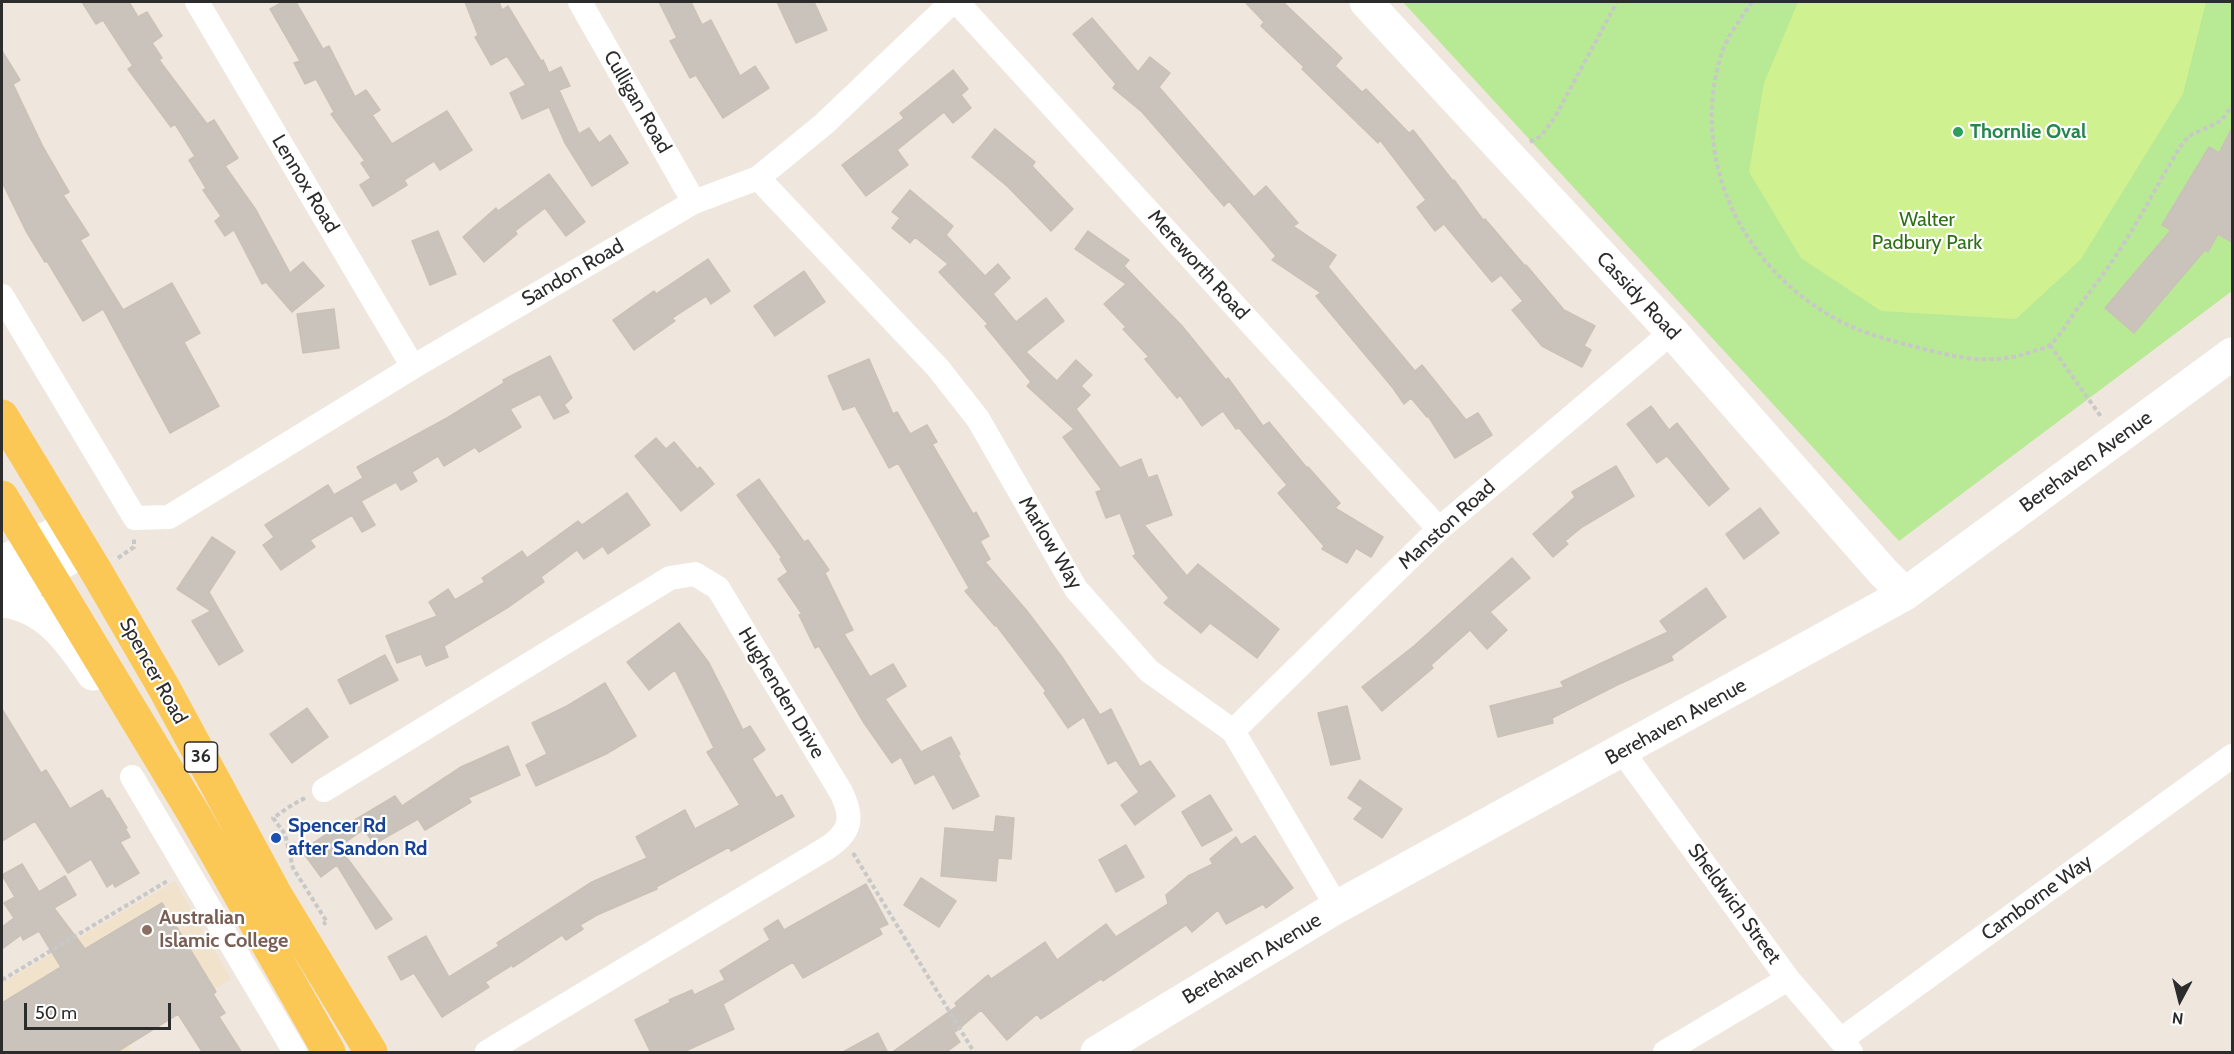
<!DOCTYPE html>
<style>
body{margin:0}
#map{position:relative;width:2234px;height:1054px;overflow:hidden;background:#efe6dd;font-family:Cabin,sans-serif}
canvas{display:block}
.frame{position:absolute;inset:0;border:3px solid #2c2c2c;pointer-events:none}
.north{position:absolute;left:2150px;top:970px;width:60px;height:60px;-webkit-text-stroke:4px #fff;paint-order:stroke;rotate:187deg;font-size:16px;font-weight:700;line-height:24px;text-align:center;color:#2c2c2c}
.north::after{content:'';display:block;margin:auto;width:21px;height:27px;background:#2c2c2c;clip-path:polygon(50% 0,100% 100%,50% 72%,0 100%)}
.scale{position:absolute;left:24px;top:1003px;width:147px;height:27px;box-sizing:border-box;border:3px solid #2c2c2c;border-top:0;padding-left:8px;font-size:18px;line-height:21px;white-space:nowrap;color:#2c2c2c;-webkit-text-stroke:4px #fff;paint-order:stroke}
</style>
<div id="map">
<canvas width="2234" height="1054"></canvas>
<div class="frame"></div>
<div class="north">N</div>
<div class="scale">50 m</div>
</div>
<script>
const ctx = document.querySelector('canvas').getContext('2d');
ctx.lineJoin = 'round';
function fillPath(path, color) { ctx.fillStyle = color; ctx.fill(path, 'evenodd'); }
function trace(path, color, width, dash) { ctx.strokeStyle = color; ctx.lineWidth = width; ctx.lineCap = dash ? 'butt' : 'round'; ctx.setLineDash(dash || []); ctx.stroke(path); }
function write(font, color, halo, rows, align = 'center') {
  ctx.font = font + ' Cabin,sans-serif'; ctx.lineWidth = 4.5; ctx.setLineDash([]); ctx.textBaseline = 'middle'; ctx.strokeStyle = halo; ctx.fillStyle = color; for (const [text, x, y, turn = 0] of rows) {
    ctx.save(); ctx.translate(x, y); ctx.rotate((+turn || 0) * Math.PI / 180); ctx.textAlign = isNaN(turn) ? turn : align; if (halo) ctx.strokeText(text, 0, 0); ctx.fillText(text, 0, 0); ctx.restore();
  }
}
const education = new Path2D(`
 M175 881 231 979 127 1043 132 1052H2V983Z`);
const green = new Path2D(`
 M1403 2H2232V291L1899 541Z`);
const pitch = new Path2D(`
 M1798 2H2206L2183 94 2081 259 2016 319 1881 311 1801 258 1749 172 1764 83Z`);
const building = new Path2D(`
 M82 2H129L138 17 147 12 162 36 152 43 162 58 159 60 207 124 214 120 238 158 225 166 256 210 290 273 303 262 324 286 292 312 266 282 262 284 234 230 225 236 215 221 221 216 203 190 206 188 189 160 195 156 175 124 171 127 128 69 133 66 103 20 96 24Z
 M283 2H296L323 49 329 46 355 97 366 90 380 110 372 115 392 144 447 111 472 150 440 170 434 161 404 180 407 185 373 206 360 185 371 178 361 163 365 161 331 114 334 112 316 79 305 84 294 63 300 61 270 9Z
 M465 2H499L502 10 508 6 541 61 543 60 549 73 561 67 570 86 559 90 579 134 589 128 599 143 610 135 628 163 592 186 565 143 549 107 522 119 510 93 526 85 507 56 491 65 475 37 478 35Z
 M659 2H691L702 25 711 20 740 76 755 66 769 88 723 118 696 75 690 78 670 41 677 38Z
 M777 2H814L827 30 796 43Z
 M1245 2H1283L1342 58 1335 66 1362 92 1366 89 1409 133 1413 130 1453 181 1454 180 1483 220 1485 219 1525 266 1526 265 1564 310 1595 326 1584 346 1591 350 1582 367 1542 346 1512 310 1523 301 1501 275 1492 282 1444 224 1435 231 1417 207 1426 200 1380 140 1378 143 1302 69 1304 67 1261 26 1264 22Z
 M1092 18 1138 72 1150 57 1170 73 1159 87 1254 197 1266 186 1298 223 1293 226 1336 255 1328 267 1415 371 1422 365 1466 420 1478 413 1492 435 1455 458 1428 416 1427 417 1411 398 1404 404 1393 388 1316 296 1321 293 1272 260 1276 256 1229 201 1224 206 1142 112 1113 88 1116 84 1073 34Z
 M2 51 20 80 13 84 43 147 69 192 63 195 89 235 80 240 123 310 172 283 200 333 184 342 219 406 170 433 103 309 83 321 47 261 45 262 26 231 2 182Z
 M953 70 968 89 961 95 971 108 953 123 944 112 897 150 908 165 866 196 842 165 904 118 900 113Z
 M2232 128V242L2218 234 2208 252 2205 250 2134 333 2105 308 2171 230 2162 225 2209 147 2219 153Z
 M995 129 1035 162 1032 166 1073 209 1051 231 1007 186 972 157Z
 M549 174 585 222 566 236 545 208 515 231 517 234 484 262 463 237 496 208 498 211Z
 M910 190 953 226 946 235 985 276 998 264 1010 278 993 294 1016 322 1046 298 1064 321 1026 352 1057 381 1076 360 1092 375 1081 386 1090 395 1076 409 1120 468 1141 459 1148 478 1157 475 1172 515 1144 525 1187 576 1198 564 1279 629 1257 658 1210 623 1201 633 1164 603 1169 598 1133 556 1136 554 1120 513 1106 518 1096 492 1102 490 1063 437 1074 429 1027 386 1031 382 985 326 988 324 939 272 948 264 915 237 910 243 892 228 900 218 892 212Z
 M438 231 456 274 430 285 412 241Z
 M1088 231 1129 260 1124 266 1182 326 1226 380 1228 378 1263 426 1269 422 1307 468 1308 467 1340 503 1335 508 1383 537 1371 557 1356 548 1347 563 1322 549 1324 546 1278 493 1287 485 1239 428 1236 429 1223 411 1202 426 1180 395 1177 398 1145 359 1149 357 1123 329 1126 327 1104 304 1126 284 1075 249Z
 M708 259 730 291 711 304 706 296 672 318 675 321 634 350 613 320 654 291 656 294Z
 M804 271 825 302 775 336 754 306Z
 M334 309 339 348 303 353 297 314Z
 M550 356 572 398 564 405 569 412 554 419 540 394 510 409 521 427 479 452 475 447 444 466 438 456 412 472 417 481 401 490 396 482 361 501 375 525 362 532 352 515 310 540 315 547 281 570 263 545 274 537 265 525 328 485 334 495 363 478 357 467 447 418 504 383 503 380Z
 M869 359 893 414 897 412 910 434 927 425 937 442 932 444 973 514 976 512 989 536 980 541 990 559 985 562 1027 611 1062 657 1100 715 1111 709 1140 767 1150 761 1175 796 1135 825 1121 805 1139 792 1116 760 1108 764 1084 717 1068 728 1044 693 1046 691 996 625 995 626 965 591 969 588 898 463 889 468 855 406 843 410 828 376Z
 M1651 406 1669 430 1677 423 1729 489 1709 506 1667 456 1657 463 1627 424Z
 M656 438 666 449 674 442 697 469 700 467 714 484 681 511 635 456Z
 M1616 466 1634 496 1582 527 1565 541 1568 544 1553 557 1533 534 1575 497 1572 492Z
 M759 479 804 542 808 540 829 570 825 573 853 630 844 634 870 677 893 664 906 686 885 699 921 752 951 737 960 754 958 755 979 796 953 809 934 774 915 784 901 757 892 763 864 723 819 646 815 648 799 615 802 614 778 579 788 572 780 559 782 558 737 495Z
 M627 493 650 525 608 554 603 546 584 559 577 550 541 577 544 582 510 606 444 646 448 657 426 666 421 654 397 663 386 636 437 616 429 602 448 589 455 600 485 582 482 578 522 551 527 558 578 521 582 525Z
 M1760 508 1779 533 1744 559 1726 534Z
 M212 537 235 552 209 592 243 651 219 665 192 621 211 611 177 589Z
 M1512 558 1530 578 1490 612 1507 630 1487 649 1470 630 1431 665 1433 668 1382 711 1362 687 1414 646Z
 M1706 588 1726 617 1671 656 1673 660 1617 685 1552 718 1553 723 1498 737 1490 706 1564 687 1561 682 1668 632 1660 621Z
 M679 623 709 663 743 730 750 726 765 750 752 759 776 798 782 795 794 816 731 851 729 847 656 887 657 889 597 915 580 925 583 929 566 940 562 935 513 967 512 965 485 982 489 987 442 1017 414 973 401 980 388 957 426 936 449 977 499 946 497 943 592 882 647 858 636 837 685 810 695 829 740 805 707 752 714 748 675 670 649 690 627 662Z
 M385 655 398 680 350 704 338 680Z
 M605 683 636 736 606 754 536 786 526 765 547 754 532 723 567 706Z
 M1347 706 1360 759 1331 765 1318 713Z
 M307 708 328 737 292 763 270 734Z
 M2 709 41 773 46 770 70 809 102 790 107 799 109 798 127 828H125L130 837 120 842 139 873 115 887 113 883 107 887 91 859 68 873 35 821 2 841Z
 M508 746 520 775 468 798 471 802 425 830 418 819 374 844 364 829 339 847 392 919 376 929 337 865 321 877 302 851 336 827 338 830 395 796 402 806 461 767Z
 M1360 780 1402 809 1382 838 1354 819 1363 808 1348 798Z
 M1210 795 1232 830 1202 846 1182 812Z
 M996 816 1014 818 1011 859 998 858 996 881 941 876 945 828 994 832Z
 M1255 836 1293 888 1266 908 1263 904 1226 924 1218 910 1192 932 1186 925 1103 981 1101 979 1041 1019 1037 1014 1007 1040 981 1010 954 1033 960 1042 945 1053H891L957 1006 955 1003 988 975 991 979 1045 942 1057 960 1106 924 1116 937 1168 904 1166 895 1188 876 1213 864 1210 859 1236 837 1241 845Z
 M1126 845 1144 877 1116 892 1099 860Z
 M22 864 39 892 65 876 76 895 54 908 85 949 162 903 216 992 213 994 225 1013 219 1017 242 1053H203L178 1014 115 1053H2V1003L61 967 39 931 23 940 21 935 2 949V927L14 918 4 903 15 897 2 875Z
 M921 878 956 901 939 927 904 905Z
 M866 884 888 924 879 928 882 934 803 978 793 962 786 966 723 1004 734 1029 681 1053H651L635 1020 671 1002 669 1000 692 990 694 995 725 980 720 971 770 940 764 929 778 920 784 930Z
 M878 1033 888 1053H841Z`);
const path = new Path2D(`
 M1752 2C1742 17 1728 35 1722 52 1688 158 1742 269 1838 320 1868 336 1900 343 1932 351 1967 360 2000 364 2034 351 2039 349 2047 348 2051 344 2062 334 2071 316 2081 304 2092 288 2105 273 2115 257 2139 222 2158 183 2180 147L2189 136 2221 121 2232 106
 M1530 142 1541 136 1555 117 1617 2
 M2050 345 2102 418
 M118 558 134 547V538
 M305 798 292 805 273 818 285 834 293 868 327 922 323 924
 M853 853 974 1052
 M2 980 169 880`);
const street = new Path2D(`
 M197 2 413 367
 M580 2 694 202
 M957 2 1439 529
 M758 178 938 368 978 419 1076 589 1149 671 1233 731 1337 907
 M2 296 135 518 169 517 413 367 694 202 758 178 824 124 952 2
 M1233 731 1439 529 1672 332
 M1622 751 1788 979 1851 1052
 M132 777 295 1052
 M324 790 670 578 695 574 718 588 841 792C854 818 851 832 827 848L487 1052
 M1842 1039 2232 756
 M1665 1052 1788 979`);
const secondary = new Path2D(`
 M1366 2 1672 332 1883 572 1905 594
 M2 563 69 526
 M2 599 83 550
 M2 601C46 605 70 640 93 674
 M1097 1052 1337 907 1905 594 2232 354`);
const primary = new Path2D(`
 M2 416 96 571 164 688 276 895 371 1052
 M2 497 195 816 329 1052`);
const markers = [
 [1958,132,6,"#2e9e5b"],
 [276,838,6,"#1a4fb4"],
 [147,930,6,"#8d6e63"]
];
const shields = [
 [201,757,33]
];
const shieldNames = [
 ["36",201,757]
];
const streetNames = [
 ["Culligan Road",637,102,60],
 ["Lennox Road",305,184,59],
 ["Mereworth Road",1198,265,48],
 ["Sandon Road",573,273,-30],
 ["Cassidy Road",1638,296,47],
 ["Berehaven Avenue",2086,462,-36],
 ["Manston Road",1447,525,-42],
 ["Marlow Way",1050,543,59],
 ["Spencer Road",153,671,61],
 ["Hughenden Drive",781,693,59],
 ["Berehaven Avenue",1676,722,-29],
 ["Camborne Way",2037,898,-36],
 ["Sheldwich Street",1734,904,54],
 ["Berehaven Avenue",1252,959,-31]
];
const leisureNames = [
 ["Thornlie Oval",1970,132]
];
const parkNames = [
 ["Walter",1927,220],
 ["Padbury Park",1927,243]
];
const transitNames = [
 ["Spencer Rd",288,826],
 ["after Sandon Rd",288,849]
];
const educationNames = [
 ["Australian",159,918],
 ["Islamic College",159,941]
];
fillPath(education, '#f1e2cb');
fillPath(green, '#b8e995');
fillPath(pitch, '#d0f190');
fillPath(building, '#cac3bc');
trace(building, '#cac2b6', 1.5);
trace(path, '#c8c8c8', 4, [4.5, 3]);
trace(street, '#fff', 24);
trace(secondary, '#fff', 33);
trace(primary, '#fcc855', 33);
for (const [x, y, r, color] of markers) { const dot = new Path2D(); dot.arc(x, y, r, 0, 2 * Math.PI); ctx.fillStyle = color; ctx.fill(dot); trace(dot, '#fff', 2); }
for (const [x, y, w] of shields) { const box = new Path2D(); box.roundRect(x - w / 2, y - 15, w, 30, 4.5); ctx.fillStyle = '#fff'; ctx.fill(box); trace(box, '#2c2c2c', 1.5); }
write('bold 18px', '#2c2c2c', null, shieldNames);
write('20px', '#2c2c2c', '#fff', streetNames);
write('bold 20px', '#27864d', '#fff', leisureNames, 'left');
write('20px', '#2f7015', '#fff', parkNames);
write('bold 20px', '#164399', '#fff', transitNames, 'left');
write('bold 20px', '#785e54', '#fff', educationNames, 'left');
</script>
